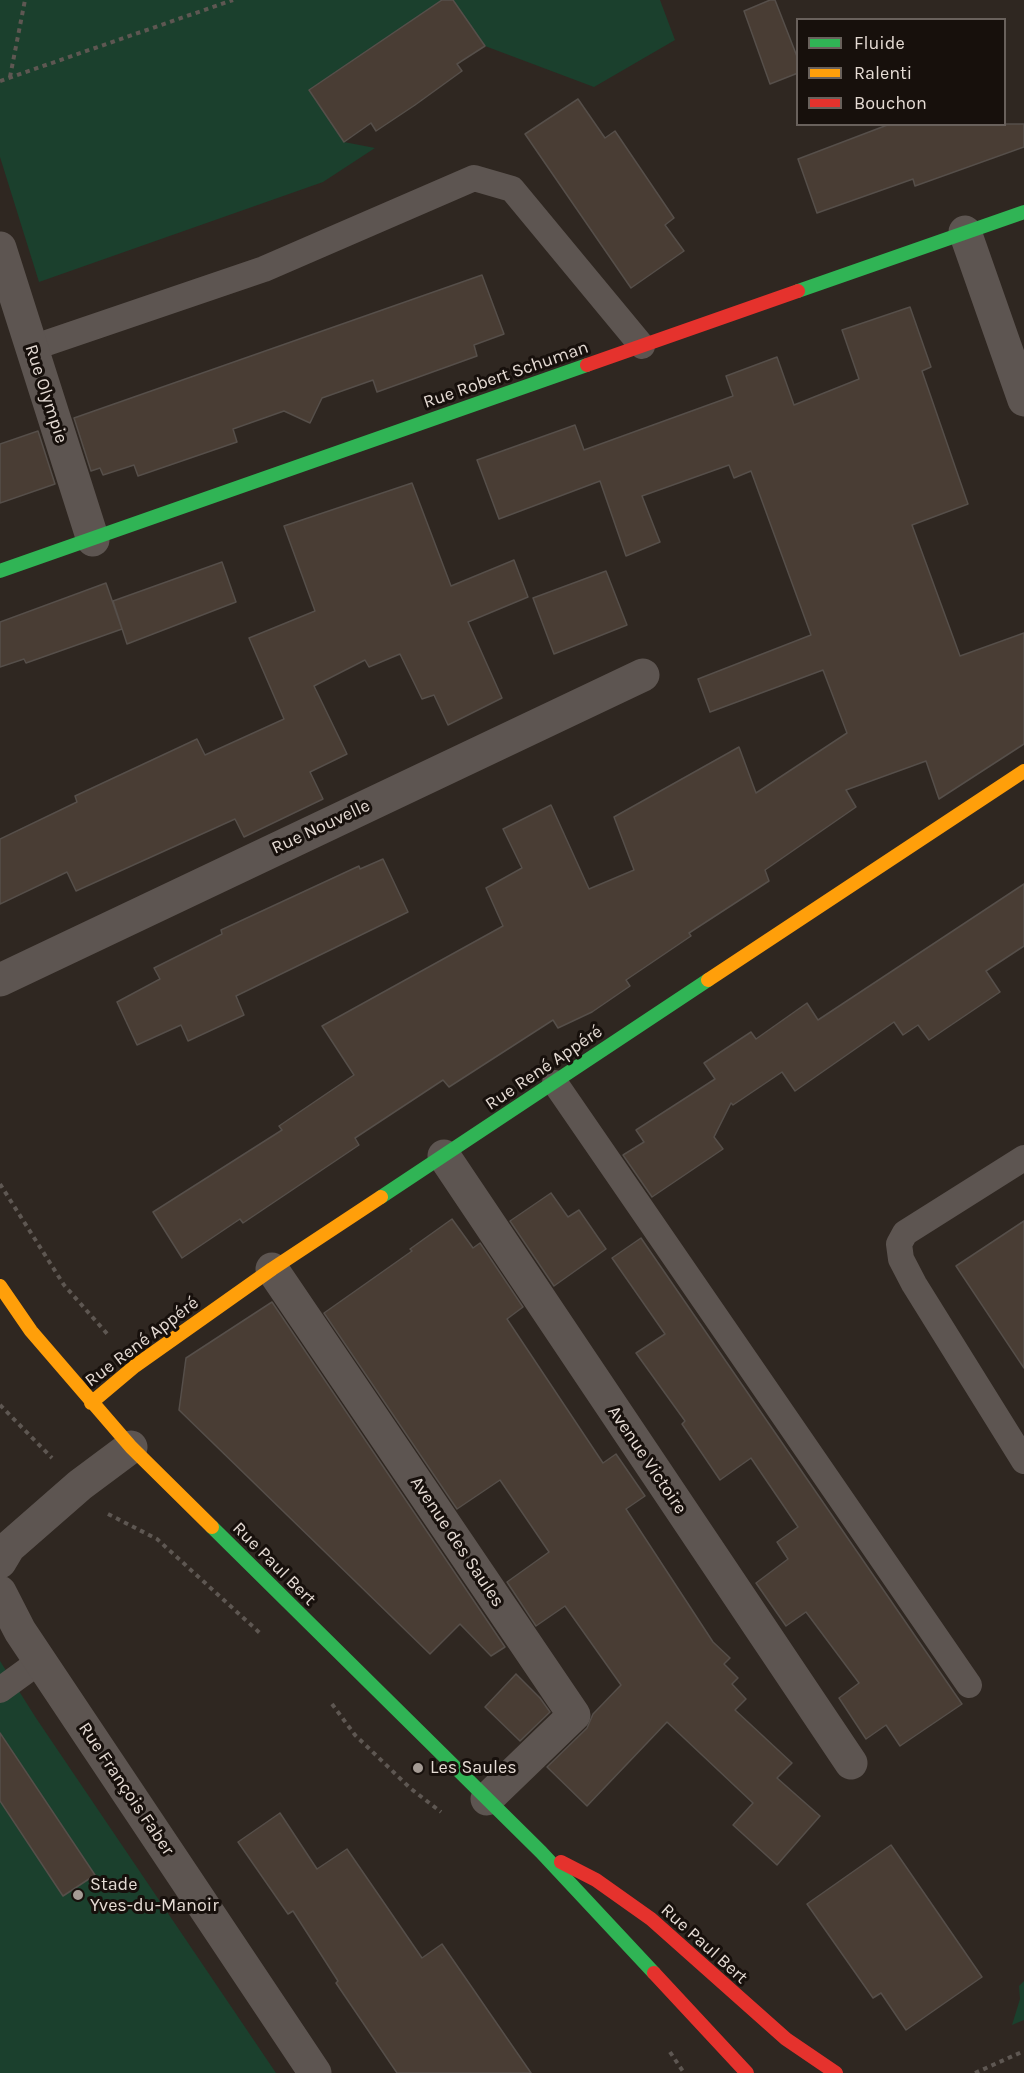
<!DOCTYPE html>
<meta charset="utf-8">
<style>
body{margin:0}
#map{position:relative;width:1024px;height:2073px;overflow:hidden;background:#2f2721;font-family:Karla,sans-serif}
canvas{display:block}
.legend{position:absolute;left:796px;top:18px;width:210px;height:108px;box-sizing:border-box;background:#17100c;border:2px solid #69615c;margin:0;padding:8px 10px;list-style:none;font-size:18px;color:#e5dbd4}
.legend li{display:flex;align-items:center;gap:12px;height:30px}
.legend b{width:30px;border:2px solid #69615c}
</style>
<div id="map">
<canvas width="1024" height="2073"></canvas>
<ul class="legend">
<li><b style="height:8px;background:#30b455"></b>Fluide</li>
<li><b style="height:8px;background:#ff9f0a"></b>Ralenti</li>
<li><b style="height:8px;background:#e5322d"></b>Bouchon</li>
</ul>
</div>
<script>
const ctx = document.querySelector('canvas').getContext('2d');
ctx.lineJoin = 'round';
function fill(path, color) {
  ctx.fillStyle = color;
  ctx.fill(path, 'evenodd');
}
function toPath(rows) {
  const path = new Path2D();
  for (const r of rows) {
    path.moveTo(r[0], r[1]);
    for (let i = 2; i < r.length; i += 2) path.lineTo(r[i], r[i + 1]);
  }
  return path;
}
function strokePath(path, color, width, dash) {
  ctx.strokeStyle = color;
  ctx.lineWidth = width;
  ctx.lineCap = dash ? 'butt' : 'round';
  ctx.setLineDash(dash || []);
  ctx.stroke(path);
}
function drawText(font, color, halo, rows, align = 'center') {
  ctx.font = font + ' Karla,sans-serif';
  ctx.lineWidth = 6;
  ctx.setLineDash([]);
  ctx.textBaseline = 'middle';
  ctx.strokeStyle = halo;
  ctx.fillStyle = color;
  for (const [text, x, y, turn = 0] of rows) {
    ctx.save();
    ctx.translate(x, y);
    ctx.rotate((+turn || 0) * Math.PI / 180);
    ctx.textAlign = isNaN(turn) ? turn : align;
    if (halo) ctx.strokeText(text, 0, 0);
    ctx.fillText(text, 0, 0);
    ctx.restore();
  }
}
fill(toPath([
 [0,0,443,0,309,90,344,142,375,148,323,182,39,282,0,157],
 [453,0,660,0,675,40,594,87,485,46],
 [0,1661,36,1718,276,2073,0,2073],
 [1024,1981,1024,2020,1012,2025,1020,1999,1019,1986]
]), '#1b402d');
const building = toPath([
 [442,0,453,0,485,46,457,64,462,71,415,105,376,131,371,123,344,142,309,90,442,0],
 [770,0,775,0,798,59,798,73,770,84,744,11,770,0],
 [578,99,605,138,615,131,674,218,665,225,684,251,631,288,525,134,578,99],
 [890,124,1024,124,1024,147,915,186,913,179,817,213,798,159,890,124],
 [482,275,504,334,474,345,477,356,377,392,373,380,322,398,310,423,284,411,233,429,237,442,138,476,134,465,103,475,100,468,91,471,74,418,482,275],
 [910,307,931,367,922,371,968,504,912,525,960,656,1024,633,1024,744,939,799,926,761,846,790,856,807,765,870,769,881,689,933,691,936,626,980,630,986,592,1012,558,1028,553,1020,449,1087,443,1080,355,1138,359,1145,243,1223,240,1219,182,1258,153,1212,282,1130,279,1126,354,1075,322,1026,503,926,486,888,522,868,503,829,551,805,589,889,634,870,614,817,739,747,756,793,847,733,823,670,710,712,698,679,811,635,751,471,734,478,729,465,642,496,660,542,626,556,600,481,499,519,477,460,575,425,584,450,733,396,726,376,777,357,794,405,859,379,842,330,910,307],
 [38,431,55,484,0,503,0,444,38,431],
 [412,483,451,586,514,560,528,597,468,622,502,698,448,725,434,695,422,699,400,654,369,667,365,660,314,686,347,754,310,772,323,799,244,837,235,819,76,891,67,872,0,904,0,839,77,802,75,796,197,739,205,755,284,719,249,638,315,611,284,526,412,483],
 [222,562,236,602,127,644,113,601,222,562],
 [606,571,627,625,554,654,533,598,606,571],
 [106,583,122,629,26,663,24,659,0,667,0,622,106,583],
 [383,859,408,912,236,996,244,1015,188,1041,181,1025,137,1045,117,1002,160,979,154,968,222,934,221,930,359,866,360,869,383,859],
 [1024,884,1024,946,986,971,1000,992,929,1040,918,1025,903,1035,894,1022,795,1091,782,1072,733,1105,731,1103,714,1137,723,1149,652,1197,623,1155,644,1142,636,1130,715,1079,704,1063,751,1032,756,1039,807,1003,818,1020,1024,884],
 [551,1193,568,1217,579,1210,606,1249,554,1286,510,1221,551,1193],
 [452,1219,473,1248,480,1243,523,1307,507,1319,603,1463,616,1454,645,1496,626,1509,713,1642,730,1658,724,1664,738,1678,732,1684,746,1699,735,1710,792,1763,777,1778,820,1816,777,1865,733,1825,753,1803,667,1722,587,1806,547,1767,587,1728,593,1714,621,1685,565,1606,536,1626,507,1582,549,1552,500,1480,457,1509,324,1313,412,1251,410,1249,452,1219],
 [1024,1221,1024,1368,956,1266,1024,1221],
 [641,1238,962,1704,900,1746,886,1725,866,1739,839,1698,859,1683,806,1612,786,1626,756,1583,788,1559,777,1542,798,1527,751,1458,720,1480,682,1424,685,1421,636,1353,665,1334,612,1258,641,1238],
 [272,1302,505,1647,491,1656,460,1624,430,1654,179,1410,186,1358,272,1302],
 [516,1674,540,1698,550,1712,520,1741,485,1707,516,1674],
 [0,1733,95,1875,63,1896,0,1801,0,1733],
 [280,1813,317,1869,347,1849,422,1958,442,1944,531,2073,397,2073,336,1983,338,1981,293,1911,288,1914,238,1842,280,1813],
 [891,1845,982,1977,906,2030,881,1993,873,1998,807,1904,891,1845]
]);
fill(building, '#493d34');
strokePath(building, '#564f4a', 1.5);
strokePath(toPath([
 [10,77,25,0],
 [0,81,233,0],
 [0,1184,64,1285,110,1337],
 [0,1405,52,1458],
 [108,1514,157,1539,261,1634],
 [332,1704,355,1735,410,1788,441,1812],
 [670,2052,684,2073],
 [975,2073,1024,2051]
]), '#5e5752', 4, [4.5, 4.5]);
strokePath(toPath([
 [32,348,264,269,474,178,512,189,642,346],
 [555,1083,969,1685],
 [1024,1158,905,1233,899,1244,901,1259,914,1284,1024,1461],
 [0,1690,40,1661]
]), '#5d5551', 26);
strokePath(toPath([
 [965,232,1024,400],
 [0,248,93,540],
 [0,980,643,675],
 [444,1156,851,1763],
 [272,1269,574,1715,487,1799],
 [0,1562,9,1547,80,1485,131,1447],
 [0,1592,20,1631,315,2073]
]), '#5d5551', 33);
strokePath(toPath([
 [798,291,1024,212],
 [0,571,587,365],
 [381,1197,708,980],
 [212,1527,541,1852,654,1973]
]), '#30b455', 14);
strokePath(toPath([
 [708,980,1024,771],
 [0,1286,31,1331,131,1447,212,1527],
 [91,1403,135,1366,272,1269,381,1197]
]), '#ff9f0a', 14);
strokePath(toPath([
 [587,365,798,291],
 [561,1862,596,1880,651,1919,786,2039,836,2073],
 [654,1973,747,2073]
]), '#e5322d', 14);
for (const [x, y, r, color] of [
 [418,1768,6,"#a59c95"],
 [78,1895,6,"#a59c95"]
]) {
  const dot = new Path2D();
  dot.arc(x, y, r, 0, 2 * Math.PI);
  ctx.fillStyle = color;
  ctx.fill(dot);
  strokePath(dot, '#17100c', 2);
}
drawText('18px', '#e5dbd4', '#17100c', [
 ["Rue Robert Schuman",506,375,-19],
 ["Rue Olympie",46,394,72],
 ["Rue Nouvelle",321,827,-25],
 ["Rue René Appéré",544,1068,-34],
 ["Rue René Appéré",142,1342,-37],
 ["Avenue Victoire",647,1460,56],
 ["Avenue des Saules",457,1542,56],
 ["Rue Paul Bert",274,1564,45],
 ["Rue François Faber",126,1789,56],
 ["Rue Paul Bert",704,1944,42]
]);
drawText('18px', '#e5dbd4', '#17100c', [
 ["Les Saules",430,1768],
 ["Stade",90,1885],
 ["Yves-du-Manoir",90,1906]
], 'left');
</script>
